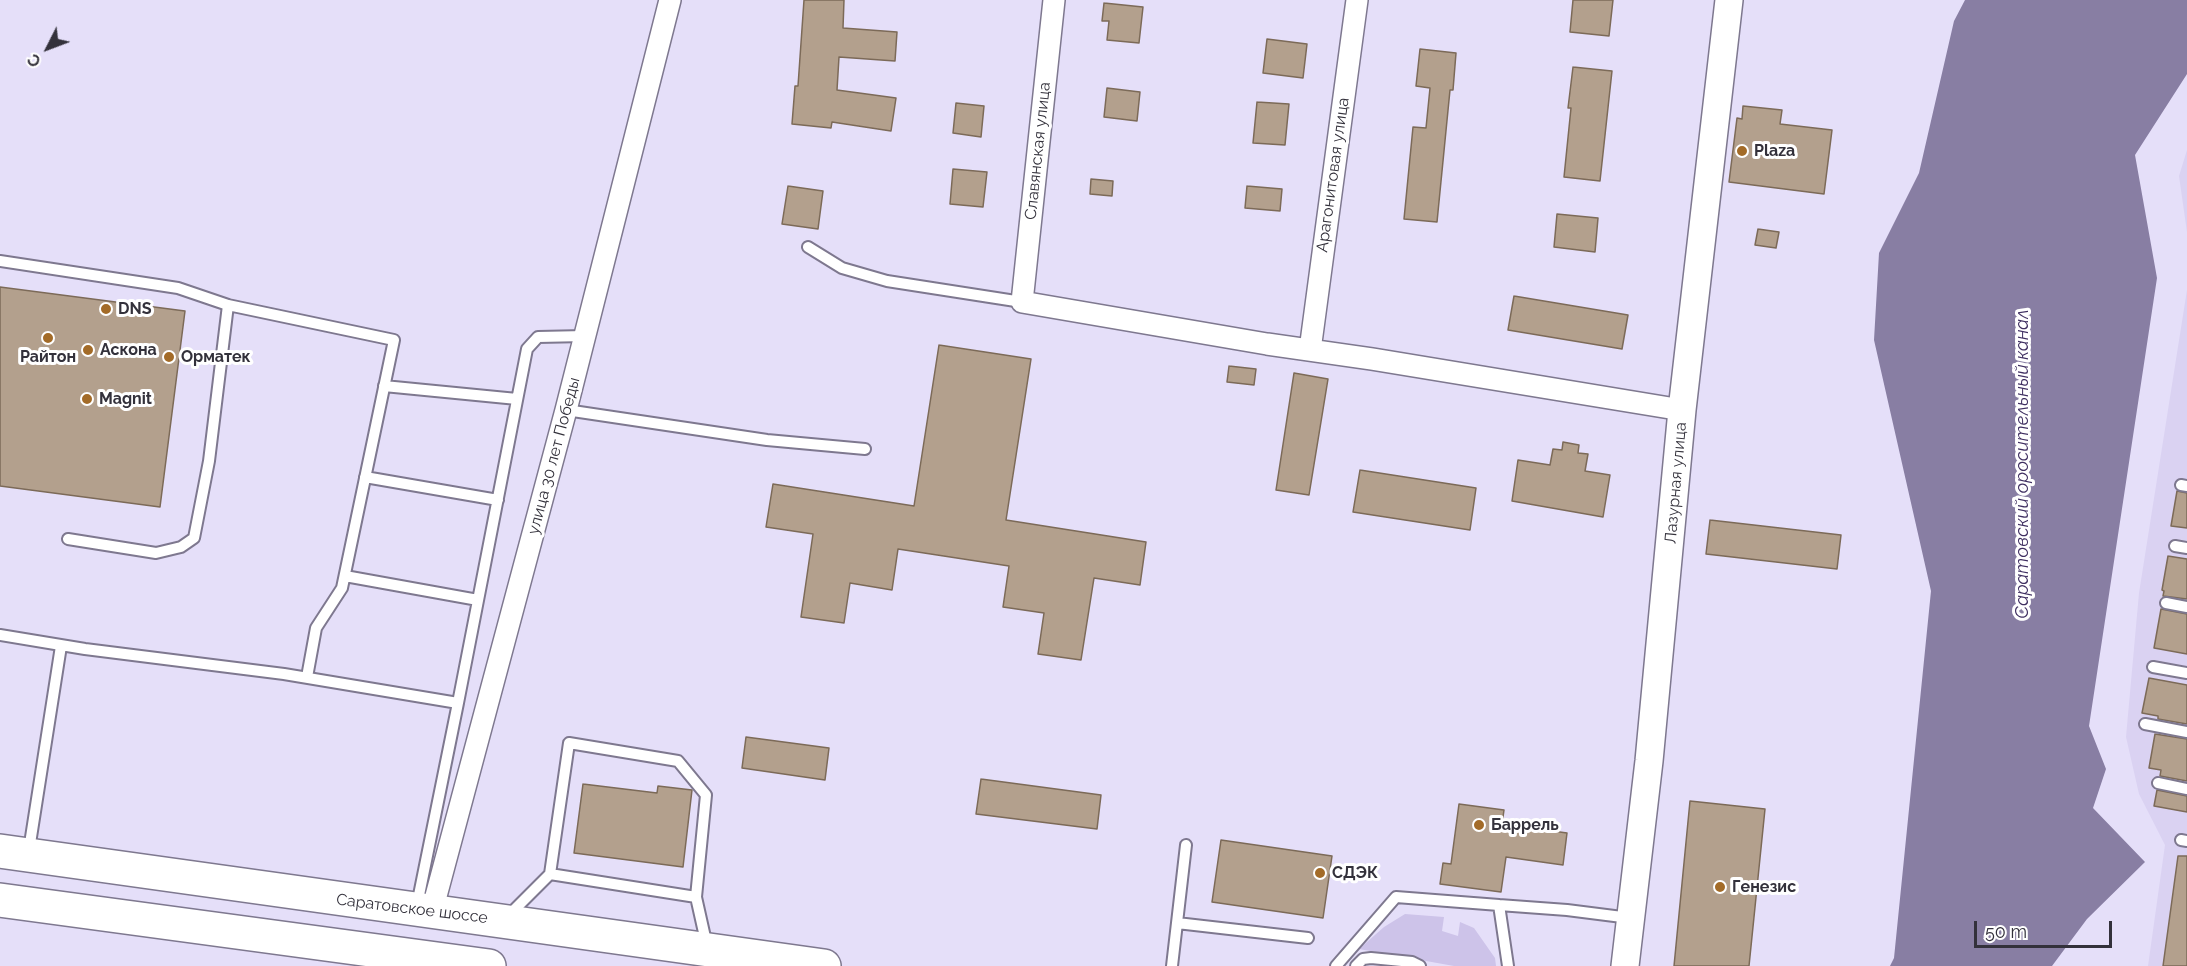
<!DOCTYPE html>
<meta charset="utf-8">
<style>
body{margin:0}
#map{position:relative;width:2187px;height:966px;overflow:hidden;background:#e5dff9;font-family:Raleway,sans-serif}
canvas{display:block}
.north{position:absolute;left:18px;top:18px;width:60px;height:60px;-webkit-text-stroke:4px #fff;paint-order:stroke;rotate:228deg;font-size:16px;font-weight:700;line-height:24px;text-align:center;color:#33313b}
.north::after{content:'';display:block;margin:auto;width:21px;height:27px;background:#33313b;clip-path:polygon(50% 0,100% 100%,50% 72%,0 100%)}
.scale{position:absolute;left:1974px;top:921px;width:138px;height:27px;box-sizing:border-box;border:3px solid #33313b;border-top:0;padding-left:8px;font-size:18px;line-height:21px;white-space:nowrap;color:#33313b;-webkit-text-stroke:4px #fff;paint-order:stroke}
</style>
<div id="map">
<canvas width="2187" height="966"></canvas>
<div class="north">С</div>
<div class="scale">50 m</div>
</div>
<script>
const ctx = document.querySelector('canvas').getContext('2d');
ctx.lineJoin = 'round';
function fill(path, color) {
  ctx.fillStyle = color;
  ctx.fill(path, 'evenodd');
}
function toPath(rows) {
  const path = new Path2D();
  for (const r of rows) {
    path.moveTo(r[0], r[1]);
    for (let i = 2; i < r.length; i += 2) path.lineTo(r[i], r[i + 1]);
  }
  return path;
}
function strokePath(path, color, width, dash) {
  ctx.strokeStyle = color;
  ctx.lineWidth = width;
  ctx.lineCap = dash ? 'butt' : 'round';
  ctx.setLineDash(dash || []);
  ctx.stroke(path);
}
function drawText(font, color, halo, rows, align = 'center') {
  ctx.font = font + ' Raleway,sans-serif';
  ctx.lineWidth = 6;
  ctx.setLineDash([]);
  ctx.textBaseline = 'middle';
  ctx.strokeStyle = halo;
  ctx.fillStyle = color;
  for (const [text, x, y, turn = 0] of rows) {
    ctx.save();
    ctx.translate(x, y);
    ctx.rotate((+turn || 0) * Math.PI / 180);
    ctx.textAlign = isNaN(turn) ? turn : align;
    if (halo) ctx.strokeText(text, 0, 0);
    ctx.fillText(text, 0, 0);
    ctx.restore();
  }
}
fill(toPath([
 [2187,150,2187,232,2179,176],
 [2187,290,2187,966,2148,966,2165,845,2139,794,2126,737,2139,593]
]), '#dad2f2');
fill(toPath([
 [1405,914,1444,917,1442,931,1458,936,1460,922,1474,928,1495,958,1496,966,1454,966,1359,949,1384,927]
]), '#cdc3e9');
fill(toPath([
 [1965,0,2187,0,2187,74,2135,155,2157,278,2089,726,2106,769,2093,808,2145,862,2087,919,2052,966,1890,966,1894,958,1931,591,1874,340,1879,253,1919,173,1954,21]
]), '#887ea3');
const building = toPath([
 [804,0,844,0,843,28,897,32,895,61,839,57,837,90,896,98,891,131,832,122,831,128,792,124,795,86,798,86,804,0],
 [1573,0,1613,0,1609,36,1570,32,1573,0],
 [1104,3,1143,7,1139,43,1107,40,1109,21,1102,21,1104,3],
 [1267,39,1307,44,1303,78,1263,73,1267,39],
 [1420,49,1456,53,1453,90,1450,90,1437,222,1404,219,1413,127,1426,128,1430,88,1416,86,1420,49],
 [1573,67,1612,71,1600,181,1564,177,1571,108,1568,108,1573,67],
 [1107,88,1140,92,1137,121,1104,117,1107,88],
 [1257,102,1289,104,1285,145,1253,143,1257,102],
 [956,103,984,106,981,137,953,133,956,103],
 [1743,106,1782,110,1780,124,1832,130,1824,194,1729,182,1737,118,1742,119,1743,106],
 [953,169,987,172,983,207,950,204,953,169],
 [1091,179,1113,181,1112,196,1090,194,1091,179],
 [788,186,823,191,818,229,782,224,788,186],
 [1247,186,1282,189,1280,211,1245,208,1247,186],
 [1557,214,1598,218,1595,252,1554,247,1557,214],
 [1758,229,1779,232,1776,248,1755,245,1758,229],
 [0,287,185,311,160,507,0,486,0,287],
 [1514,296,1628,315,1622,349,1508,330,1514,296],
 [939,345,1031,359,1006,520,1146,542,1140,585,1094,578,1081,660,1038,654,1044,613,1003,607,1009,566,898,549,892,590,850,583,844,623,801,617,813,534,766,527,773,484,914,506,939,345],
 [1229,366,1256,369,1254,385,1227,382,1229,366],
 [1294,373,1328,379,1309,495,1276,490,1294,373],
 [1563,442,1579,445,1578,453,1588,454,1585,471,1610,475,1603,517,1512,501,1518,460,1550,465,1553,449,1562,450,1563,442],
 [1360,470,1476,488,1470,530,1353,512,1360,470],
 [2177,491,2187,493,2187,528,2171,526,2177,491],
 [1710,520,1841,535,1837,569,1706,554,1710,520],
 [2168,556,2187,559,2187,599,2163,596,2164,591,2162,590,2168,556],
 [2161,609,2187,614,2187,654,2154,648,2161,609],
 [2149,678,2187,685,2187,724,2158,719,2158,716,2142,713,2149,678],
 [2155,734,2187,739,2187,781,2160,776,2161,770,2149,768,2155,734],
 [746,737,829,748,825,780,742,768,746,737],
 [981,779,1101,795,1097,829,976,814,981,779],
 [583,784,657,793,658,786,692,790,683,867,574,853,583,784],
 [2157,790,2187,796,2187,812,2154,806,2157,790],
 [1690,801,1765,809,1749,966,1674,966,1690,801],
 [1459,804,1504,810,1502,824,1567,833,1563,865,1506,857,1501,892,1440,884,1443,863,1451,864,1459,804],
 [1221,840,1332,856,1323,918,1212,902,1221,840],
 [2178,856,2187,856,2187,966,2163,966,2178,856]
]);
fill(building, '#b3a08d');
strokePath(building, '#7c6a58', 1.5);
const service = toPath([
 [808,247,842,268,887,281,1022,302],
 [0,261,178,288,228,305],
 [384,386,517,399],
 [566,410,767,440,865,449],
 [365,477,498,500],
 [2181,485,2187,486],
 [68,539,156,553,181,547,194,538,209,461,228,305,394,340,342,588,316,628,307,677],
 [2175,546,2187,548],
 [345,576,478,600],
 [2166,603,2187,607],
 [0,635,85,649,284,674,458,703,417,905],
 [2153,667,2187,673],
 [458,703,527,349,538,337,585,336],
 [2145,724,2187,732],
 [2158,783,2187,789],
 [2181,840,2187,841],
 [29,850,61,646],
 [550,874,569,743,678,761,706,795,696,897],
 [1499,905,1567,910,1630,918],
 [508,916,550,874,696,897,707,946],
 [1177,923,1308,938],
 [1172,966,1186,845],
 [1336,966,1396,897,1499,905,1508,966],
 [1356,966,1363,959,1371,958,1412,962,1420,966]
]);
const minor = toPath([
 [1054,0,1022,302,1267,344,1372,359,1682,410],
 [1310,350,1357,0],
 [432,911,566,410,670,0]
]);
const tertiary = toPath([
 [1625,966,1649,761,1682,410,1729,0]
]);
const primary = toPath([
 [0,851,824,966],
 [0,900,489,966]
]);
strokePath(service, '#7e788f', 14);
strokePath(minor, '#7e788f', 24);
strokePath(tertiary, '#7e788f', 30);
strokePath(primary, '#7e788f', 36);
strokePath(service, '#fff', 10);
strokePath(minor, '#fff', 21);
strokePath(tertiary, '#fff', 27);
strokePath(primary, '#fff', 33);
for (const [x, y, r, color] of [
 [1742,151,6,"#a36b28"],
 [106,309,6,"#a36b28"],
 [48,338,6,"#a36b28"],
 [88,350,6,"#a36b28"],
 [169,357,6,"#a36b28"],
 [87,399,6,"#a36b28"],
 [1479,825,6,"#a36b28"],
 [1320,873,6,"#a36b28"],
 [1720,887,6,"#a36b28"]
]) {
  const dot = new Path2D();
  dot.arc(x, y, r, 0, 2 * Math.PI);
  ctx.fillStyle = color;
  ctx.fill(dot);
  strokePath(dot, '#fff', 2);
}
drawText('16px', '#33313b', '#fff', [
 ["Славянская улица",1038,151,-84],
 ["Арагонитовая улица",1333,175,-82],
 ["улица 30 лет Победы",554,456,-75],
 ["Лазурная улица",1676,483,-85],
 ["Саратовское шоссе",412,909,7]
]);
drawText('bold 16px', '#33313b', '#fff', [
 ["Plaza",1754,151],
 ["DNS",118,309],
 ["Аскона",100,350],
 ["Райтон",48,357,"center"],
 ["Орматек",181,357],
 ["Magnit",99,399],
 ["Баррель",1491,825],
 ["СДЭК",1332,873],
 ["Генезис",1732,887]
], 'left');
drawText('italic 18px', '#3f2f61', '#fff', [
 ["Саратовский оросительный канал",2023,464,-90]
]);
</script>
